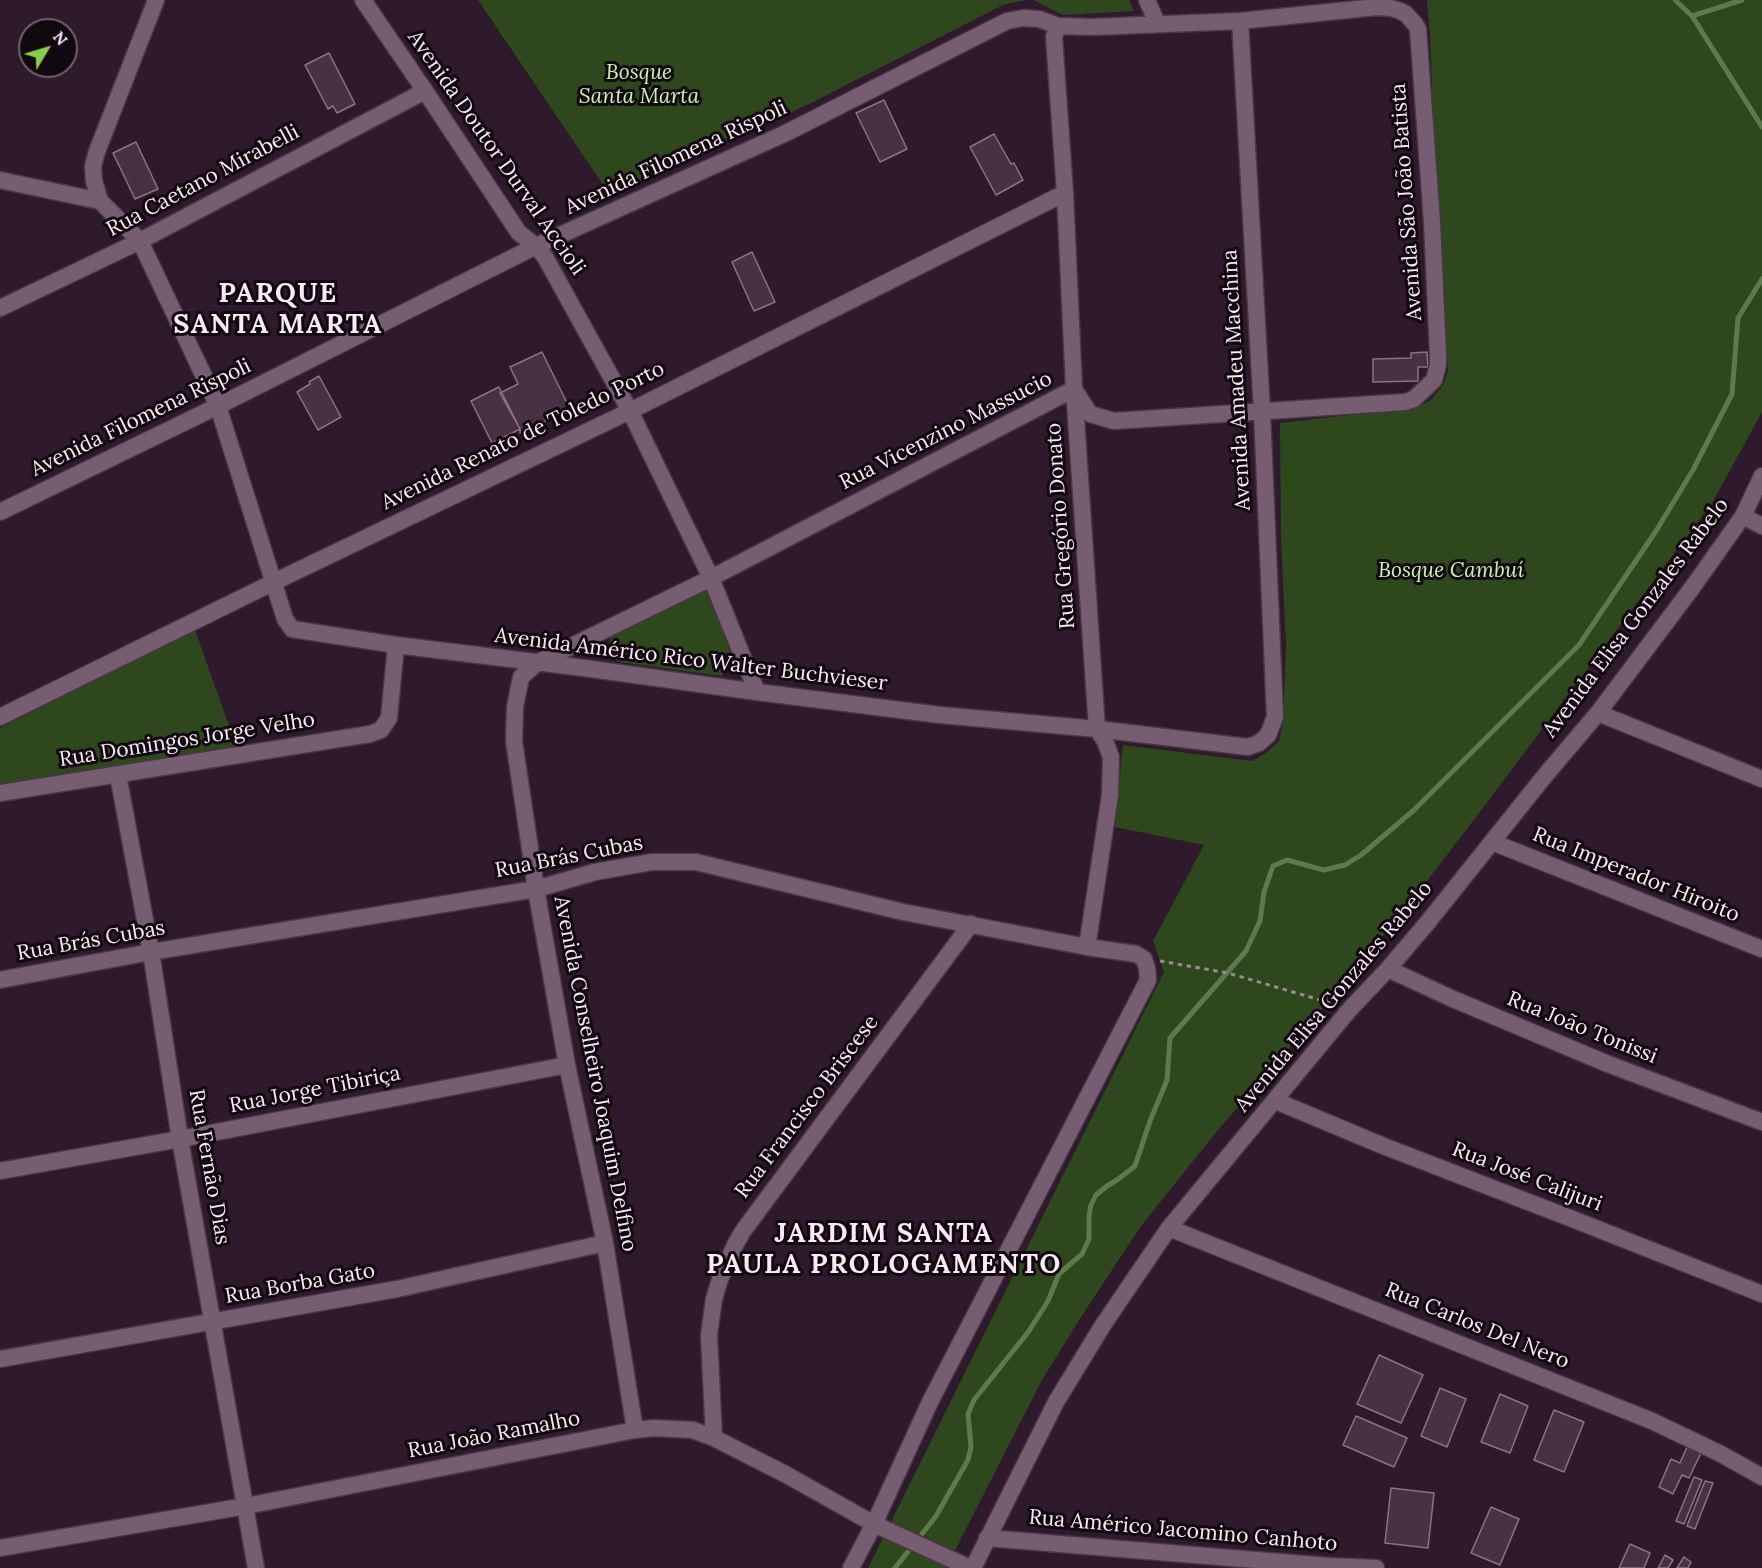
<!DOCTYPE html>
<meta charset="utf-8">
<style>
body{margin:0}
#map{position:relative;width:1762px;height:1568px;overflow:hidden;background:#2f192c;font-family:Lora,serif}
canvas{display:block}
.north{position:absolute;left:18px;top:18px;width:60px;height:60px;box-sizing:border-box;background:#110810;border:2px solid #6e626c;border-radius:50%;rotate:52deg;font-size:16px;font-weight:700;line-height:24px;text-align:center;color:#f9eaf6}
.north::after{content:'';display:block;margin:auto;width:21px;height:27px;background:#88cf49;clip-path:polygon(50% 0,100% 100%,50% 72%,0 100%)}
</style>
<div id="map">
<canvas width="1762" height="1568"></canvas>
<div class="north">N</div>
</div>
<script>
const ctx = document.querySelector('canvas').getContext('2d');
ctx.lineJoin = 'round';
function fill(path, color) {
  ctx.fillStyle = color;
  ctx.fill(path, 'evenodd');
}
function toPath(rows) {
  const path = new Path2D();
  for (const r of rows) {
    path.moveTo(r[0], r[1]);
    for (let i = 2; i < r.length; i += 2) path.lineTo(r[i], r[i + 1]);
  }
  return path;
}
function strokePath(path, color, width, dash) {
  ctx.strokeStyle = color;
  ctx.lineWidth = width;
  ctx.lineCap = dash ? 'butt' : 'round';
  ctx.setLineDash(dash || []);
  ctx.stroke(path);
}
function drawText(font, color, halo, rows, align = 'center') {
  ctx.font = font + ' Lora,serif';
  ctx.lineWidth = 6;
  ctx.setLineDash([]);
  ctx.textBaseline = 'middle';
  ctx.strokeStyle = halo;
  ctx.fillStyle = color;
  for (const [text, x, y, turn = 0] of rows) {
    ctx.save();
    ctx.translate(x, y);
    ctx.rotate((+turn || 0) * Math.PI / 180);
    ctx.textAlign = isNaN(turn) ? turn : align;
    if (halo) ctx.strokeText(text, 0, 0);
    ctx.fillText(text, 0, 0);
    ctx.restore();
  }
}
fill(toPath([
 [478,0,1025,0,1003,5,811,103,610,195],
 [1033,0,1129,0,1134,11,1063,15],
 [1427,0,1762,0,1762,412,1712,503,1482,809,1405,910,1334,993,1311,1023,1218,1130,1141,1226,1081,1317,1042,1380,946,1568,868,1568,1164,972,1153,941,1204,845,1115,827,1123,745,1252,761,1266,753,1279,741,1283,723,1286,644,1281,540,1280,423,1418,407,1431,400,1443,385,1448,371,1437,221,1430,34],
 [703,589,710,592,732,654,731,666,727,671,721,676,619,662,610,656,608,646,611,636],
 [195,630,238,751,0,785,0,728]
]), '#2f471c');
strokePath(toPath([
 [1675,0,1692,16],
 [1742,0,1692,16,1762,127],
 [895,1568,936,1516,968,1460,971,1447,968,1414,974,1400,1029,1331,1048,1301,1059,1274,1082,1254,1089,1239,1089,1216,1091,1205,1096,1195,1107,1186,1117,1180,1135,1166,1150,1121,1167,1080,1170,1038,1246,951,1260,921,1264,892,1273,866,1287,860,1324,870,1345,865,1361,855,1414,810,1579,645,1656,531,1693,470,1732,394,1738,318,1762,279]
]), '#5e794b', 5);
const building = toPath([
 [329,53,355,104,337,113,333,106,328,109,305,65,329,53],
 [884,100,907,149,880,162,856,113,884,100],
 [994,134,1011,164,1014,163,1023,180,996,195,970,147,994,134],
 [136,142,158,189,135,199,113,153,136,142],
 [752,252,775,302,754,311,732,262,752,252],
 [542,352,570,409,520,433,520,429,500,393,518,384,510,367,542,352],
 [1427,352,1428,367,1418,367,1418,381,1373,382,1373,359,1411,358,1411,353,1427,352],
 [319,376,341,417,318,430,297,392,310,384,309,382,319,376],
 [499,387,520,429,492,443,471,401,499,387],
 [1379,1355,1423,1375,1401,1423,1357,1404,1379,1355],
 [1440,1388,1466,1399,1447,1447,1421,1436,1440,1388],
 [1500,1394,1528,1406,1510,1453,1481,1442,1500,1394],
 [1554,1410,1584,1422,1564,1472,1534,1460,1554,1410],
 [1356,1416,1407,1438,1394,1467,1343,1445,1356,1416],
 [1687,1447,1701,1453,1689,1478,1682,1475,1673,1494,1659,1487,1671,1459,1680,1463,1687,1447],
 [1694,1477,1702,1480,1684,1524,1676,1521,1694,1477],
 [1705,1481,1713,1483,1695,1529,1687,1526,1705,1481],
 [1391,1488,1434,1493,1428,1548,1385,1543,1391,1488],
 [1491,1507,1519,1519,1500,1565,1471,1553,1491,1507],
 [1630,1544,1650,1553,1644,1568,1619,1568,1630,1544],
 [1665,1555,1673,1560,1668,1568,1658,1568,1665,1555],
 [1684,1557,1691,1562,1688,1568,1677,1568,1684,1557]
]);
fill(building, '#493145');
strokePath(building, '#8c7187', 1.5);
const minor = toPath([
 [156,0,96,154,93,167,94,181,100,201,140,241,218,406,285,619,292,629,396,645,584,668,757,692,940,715,1097,729,1248,747,1259,743,1268,735,1275,717,1262,412,1240,21],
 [363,0,425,91,519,233,536,246,545,257,630,411,711,578,757,692],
 [1147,0,1157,23],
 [1058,26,1054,37,1065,193,1074,389,1097,729,1105,741,1111,757,1110,795,1087,947],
 [0,180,100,201],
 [0,308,140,241,425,91],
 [0,512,218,406,536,246,786,133,1007,21,1023,18,1039,19,1058,26,1093,27,1240,21,1377,7,1391,8,1400,11,1406,14,1415,24,1418,29,1432,222,1438,354,1438,365,1434,380,1414,399,1405,402,1114,421,1090,414,1074,389,711,578,537,663,521,677,515,707,514,741,536,889,567,1065,605,1243,635,1430],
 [1743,516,1762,526],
 [1598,713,1762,779],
 [0,717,274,582,630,411,1065,193],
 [118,775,151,952,180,1139,256,1568],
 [0,793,370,734,381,730,389,718,396,645],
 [1492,842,1762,949],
 [1388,969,1453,999,1608,1064,1762,1122],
 [0,980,151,952,536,889,595,872,652,862,696,862,903,912,1087,947,1136,954,1144,959,1147,968,1148,980,930,1402,874,1524,851,1568],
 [1276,1101,1381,1145,1575,1220,1762,1294],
 [0,1171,180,1139,567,1065],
 [1169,1228,1652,1421,1721,1454,1762,1477],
 [0,1359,397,1289,605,1243],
 [714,1438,709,1335,714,1299,720,1279,735,1245,743,1231,971,924],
 [987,1538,1329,1566,1376,1568],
 [0,1548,246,1506,635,1430,654,1428,693,1430,714,1438,785,1474,874,1524,970,1568],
 [973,1568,1056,1402,1103,1325,1169,1228,1350,1009,1388,969,1428,922,1543,778,1598,713,1692,588,1743,516,1762,476]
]);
strokePath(minor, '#483746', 19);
strokePath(toPath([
 [1160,961,1228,973,1334,1004]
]), '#9a8897', 3, [4.5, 4.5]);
strokePath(minor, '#775d72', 16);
drawText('italic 21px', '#c9f4ab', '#110810', [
 ["Bosque",639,73],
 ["Santa Marta",639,97],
 ["Bosque Cambuí",1451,571]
]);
drawText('21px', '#f9eaf6', '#110810', [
 ["Avenida Doutor Durval Accioli",496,153,55],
 ["Avenida Filomena Rispoli",676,158,-25],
 ["Rua Caetano Mirabelli",203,181,-28],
 ["Avenida São João Batista",1407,202,-94],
 ["Avenida Amadeu Macchina",1237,380,-93],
 ["Avenida Filomena Rispoli",141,418,-26],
 ["Rua Vicenzino Massucio",946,431,-27],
 ["Avenida Renato de Toledo Porto",523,436,-26],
 ["Rua Gregório Donato",1061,526,-94],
 ["Avenida Elisa Gonzales Rabelo",1636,618,-53],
 ["Avenida Américo Rico Walter Buchvieser",691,660,7],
 ["Rua Domingos Jorge Velho",187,740,-9],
 ["Rua Brás Cubas",569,857,-11],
 ["Rua Imperador Hiroito",1636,875,22],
 ["Rua Brás Cubas",91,941,-10],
 ["Avenida Elisa Gonzales Rabelo",1334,997,-50],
 ["Rua João Tonissi",1582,1028,22],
 ["Avenida Conselheiro Joaquim Delfino",595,1074,79],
 ["Rua Jorge Tibiriça",315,1090,-11],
 ["Rua Francisco Briscese",807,1107,-53],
 ["Rua Fernão Dias",209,1167,80],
 ["Rua José Calijuri",1527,1177,21],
 ["Rua Borba Gato",300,1284,-10],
 ["Rua Carlos Del Nero",1477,1326,22],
 ["Rua João Ramalho",494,1435,-11],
 ["Rua Américo Jacomino Canhoto",1183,1531,5]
]);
ctx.letterSpacing = '1.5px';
drawText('bold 27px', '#f9eaf6', '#110810', [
 ["PARQUE",278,294],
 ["SANTA MARTA",278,325],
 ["JARDIM SANTA",884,1234],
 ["PAULA PROLOGAMENTO",884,1265]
]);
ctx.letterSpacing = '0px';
</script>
